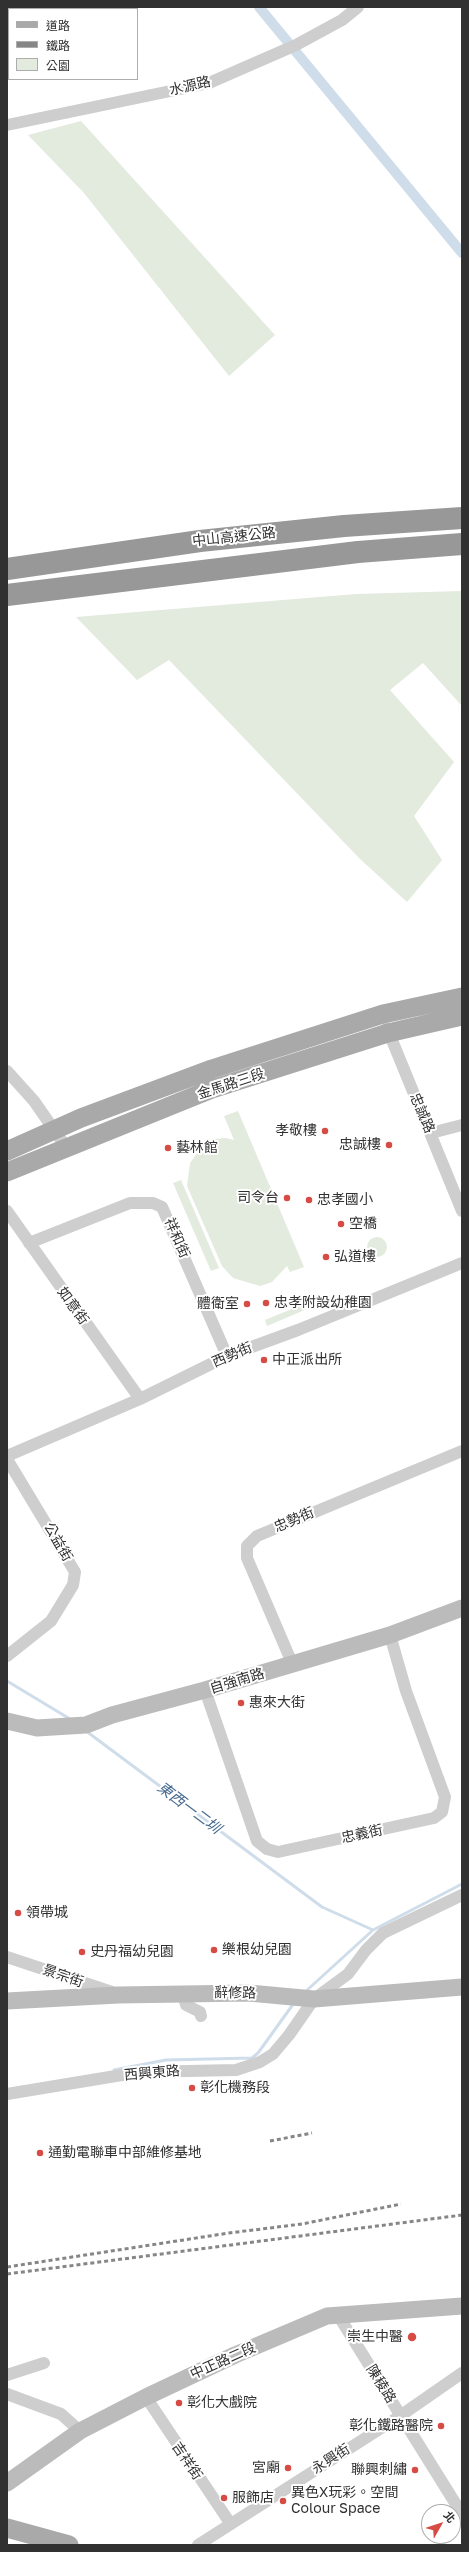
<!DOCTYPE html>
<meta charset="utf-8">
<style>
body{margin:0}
#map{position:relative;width:469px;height:2552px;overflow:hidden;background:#fff;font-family:"Golos Text","Noto Sans TC",sans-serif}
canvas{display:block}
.frame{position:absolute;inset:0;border:8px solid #313131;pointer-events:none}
.legend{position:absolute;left:8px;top:8px;width:130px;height:72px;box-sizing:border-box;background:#fff;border:1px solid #adadad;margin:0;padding:5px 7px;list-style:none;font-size:12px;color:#313131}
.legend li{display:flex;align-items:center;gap:8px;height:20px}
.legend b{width:20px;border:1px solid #adadad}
.north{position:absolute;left:421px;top:2504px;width:40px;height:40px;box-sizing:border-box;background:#fff;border:1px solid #adadad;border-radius:50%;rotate:51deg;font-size:11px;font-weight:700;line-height:16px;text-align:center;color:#313131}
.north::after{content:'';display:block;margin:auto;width:14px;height:18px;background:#d74b45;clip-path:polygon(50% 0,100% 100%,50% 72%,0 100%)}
</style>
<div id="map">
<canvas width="469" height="2552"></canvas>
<div class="frame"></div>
<ul class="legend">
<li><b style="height:5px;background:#a9a9a9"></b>道路</li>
<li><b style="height:5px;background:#868686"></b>鐵路</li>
<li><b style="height:11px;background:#e3eade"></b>公園</li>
</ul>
<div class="north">北</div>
</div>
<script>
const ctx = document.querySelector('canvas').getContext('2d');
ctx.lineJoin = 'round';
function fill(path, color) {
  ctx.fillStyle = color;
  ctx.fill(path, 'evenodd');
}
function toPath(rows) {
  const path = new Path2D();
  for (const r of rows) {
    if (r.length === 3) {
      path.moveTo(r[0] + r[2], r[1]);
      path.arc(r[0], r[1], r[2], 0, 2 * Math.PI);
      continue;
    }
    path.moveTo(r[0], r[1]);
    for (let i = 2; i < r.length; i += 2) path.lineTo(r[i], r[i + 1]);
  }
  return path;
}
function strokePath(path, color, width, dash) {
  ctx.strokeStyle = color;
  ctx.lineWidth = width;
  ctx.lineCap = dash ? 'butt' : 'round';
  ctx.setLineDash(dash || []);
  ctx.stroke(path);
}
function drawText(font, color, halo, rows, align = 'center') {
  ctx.font = font + ' "Golos Text","Noto Sans TC",sans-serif';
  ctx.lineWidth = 4;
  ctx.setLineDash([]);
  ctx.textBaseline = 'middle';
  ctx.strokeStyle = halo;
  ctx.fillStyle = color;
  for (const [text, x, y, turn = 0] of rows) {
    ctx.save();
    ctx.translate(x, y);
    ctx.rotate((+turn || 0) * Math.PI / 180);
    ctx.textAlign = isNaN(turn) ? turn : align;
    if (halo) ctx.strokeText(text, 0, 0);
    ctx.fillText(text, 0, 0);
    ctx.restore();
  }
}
fill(toPath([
 [7,7,88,7,85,9,9,9,9,15],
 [81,121,275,335,229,376,84,193,28,135],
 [462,591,462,706,423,663,390,690,454,762,414,816,442,860,407,902,359,858,169,660,137,680,76,617,356,594],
 [238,1111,304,1267,290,1272,287,1266,272,1282,260,1286,233,1278,222,1266,187,1186,190,1163,203,1145,214,1139,226,1138,234,1140,224,1116],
 [181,1180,219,1268,211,1271,173,1183],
 [377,1247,10],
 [304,1304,307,1309,267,1326,265,1320]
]), '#e3eade');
strokePath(toPath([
 [7,1681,70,1719],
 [86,1731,322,1907,373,1930],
 [305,1992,373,1930,462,1884],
 [114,2070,166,2060,252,2058,258,2053,294,2003]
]), '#cfddea', 3);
strokePath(toPath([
 [259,7,462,253],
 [117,9,120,7],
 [7,69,9,68]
]), '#cfddea', 10);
strokePath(toPath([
 [7,125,209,83,296,45,342,20,358,7],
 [387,1028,462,1211],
 [7,1071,34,1101,66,1147],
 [431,1133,462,1125],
 [7,1211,140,1399],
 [29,1243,130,1203,153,1203,162,1207,227,1356],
 [7,1456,140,1399,227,1356,298,1330,462,1263],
 [7,1459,75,1572,73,1585,51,1621,7,1656],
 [292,1663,247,1558,247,1546,257,1536,462,1451],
 [205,1690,257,1841,267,1849,278,1852,434,1818,442,1812,445,1797,406,1691,390,1635],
 [7,1957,112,1992],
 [183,1994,186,2005,200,2012,201,2016],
 [7,2094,140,2072,236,2070,260,2062,273,2054,289,2035,314,1999,348,1974,366,1950,383,1933,462,1895],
 [338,2315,462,2514],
 [7,2375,44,2363],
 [7,2394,61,2414,80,2431],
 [146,2397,230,2523],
 [198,2545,400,2416,462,2373]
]), '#cecece', 12);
strokePath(toPath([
 [7,1721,37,1728,86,1725,112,1715,205,1690,390,1635,462,1608],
 [7,2001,118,1995,249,1993,314,1999,462,1987],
 [7,2483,80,2431,146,2397,235,2355,327,2316,462,2306]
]), '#bbb', 17);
strokePath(toPath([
 [7,1151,81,1118,212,1069,383,1014,462,997],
 [7,1172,212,1089,388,1033,462,1016],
 [7,2528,69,2545]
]), '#a9a9a9', 19);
strokePath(toPath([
 [7,569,200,541,344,526,462,518],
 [7,595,358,552,462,544]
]), '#989898', 22);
strokePath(toPath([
 [270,2141,312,2133],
 [7,2267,229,2233,302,2224,401,2204],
 [7,2274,462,2215]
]), '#868686', 3, [4, 3]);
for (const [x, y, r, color] of [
 [325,1131,4,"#d74b45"],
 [389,1145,4,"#d74b45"],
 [168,1148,4,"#d74b45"],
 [287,1198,4,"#d74b45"],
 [309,1200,4,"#d74b45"],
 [341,1224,4,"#d74b45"],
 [326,1257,4,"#d74b45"],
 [266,1303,4,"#d74b45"],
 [247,1304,4,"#d74b45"],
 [264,1360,4,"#d74b45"],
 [241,1703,4,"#d74b45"],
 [18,1913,4,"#d74b45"],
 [214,1950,4,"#d74b45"],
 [82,1952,4,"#d74b45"],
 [192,2088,4,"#d74b45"],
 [40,2153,4,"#d74b45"],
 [412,2337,5,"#d74b45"],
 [179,2403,4,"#d74b45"],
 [441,2426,4,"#d74b45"],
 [288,2468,4,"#d74b45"],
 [415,2470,4,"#d74b45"],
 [224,2498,4,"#d74b45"],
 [283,2501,4,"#d74b45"]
]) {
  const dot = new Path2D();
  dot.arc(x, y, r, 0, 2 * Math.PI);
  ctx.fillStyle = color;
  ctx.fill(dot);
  strokePath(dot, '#fff', 1.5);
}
drawText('14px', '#313131', '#fff', [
 ["水源路",190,86,-13],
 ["中山高速公路",234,537,-6],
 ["金馬路三段",231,1084,-18],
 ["忠誠路",422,1113,67],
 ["祥和街",177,1238,66],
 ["如意街",73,1306,54],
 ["西勢街",232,1355,-23],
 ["忠勢街",294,1520,-23],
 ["公益街",58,1542,60],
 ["自強南路",237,1681,-17],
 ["忠義街",362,1834,-12],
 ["景宗街",63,1976,19],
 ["辭修路",235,1993,1],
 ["西興東路",152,2073,-5],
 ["中正路二段",223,2361,-24],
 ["陳稜路",381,2384,58],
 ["永興街",331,2459,-33],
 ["吉祥街",187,2461,56]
]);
drawText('14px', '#313131', '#fff', [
 ["孝敬樓",317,1131,"right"],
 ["忠誠樓",381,1145,"right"],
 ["藝林館",176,1148],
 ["司令台",279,1198,"right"],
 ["忠孝國小",317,1200],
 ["空橋",349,1224],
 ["弘道樓",334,1257],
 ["忠孝附設幼稚園",274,1303],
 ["體衛室",239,1304,"right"],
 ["中正派出所",272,1360],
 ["惠來大街",249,1703],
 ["領帶城",26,1913],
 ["樂根幼兒園",222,1950],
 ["史丹福幼兒園",90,1952],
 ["彰化機務段",200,2088],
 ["通勤電聯車中部維修基地",48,2153],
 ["崇生中醫",403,2337,"right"],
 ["彰化大戲院",187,2403],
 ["彰化鐵路醫院",433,2426,"right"],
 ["宮廟",280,2468,"right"],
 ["聯興刺繡",407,2470,"right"],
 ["異色X玩彩。空間",291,2493],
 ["Colour Space",291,2509],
 ["服飾店",232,2498]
], 'left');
drawText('italic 15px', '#45698e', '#fff', [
 ["東西一二圳",189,1808,37]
]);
</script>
